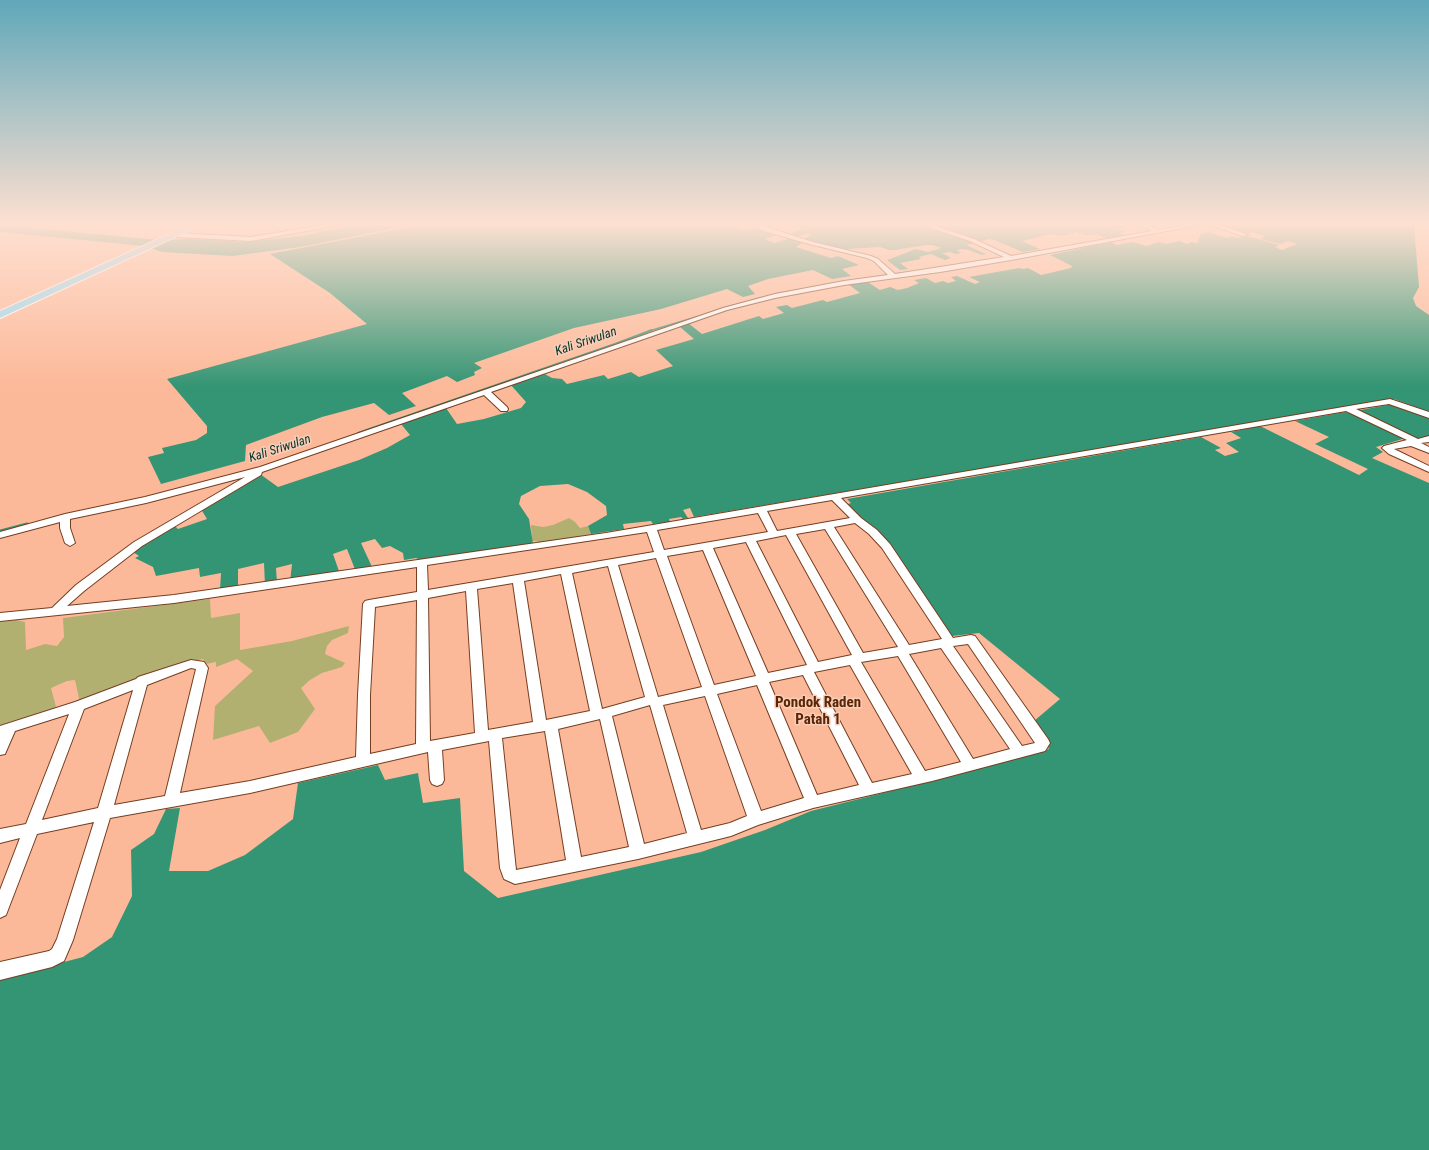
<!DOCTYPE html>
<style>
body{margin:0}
canvas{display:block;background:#fcb999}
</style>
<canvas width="1429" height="1150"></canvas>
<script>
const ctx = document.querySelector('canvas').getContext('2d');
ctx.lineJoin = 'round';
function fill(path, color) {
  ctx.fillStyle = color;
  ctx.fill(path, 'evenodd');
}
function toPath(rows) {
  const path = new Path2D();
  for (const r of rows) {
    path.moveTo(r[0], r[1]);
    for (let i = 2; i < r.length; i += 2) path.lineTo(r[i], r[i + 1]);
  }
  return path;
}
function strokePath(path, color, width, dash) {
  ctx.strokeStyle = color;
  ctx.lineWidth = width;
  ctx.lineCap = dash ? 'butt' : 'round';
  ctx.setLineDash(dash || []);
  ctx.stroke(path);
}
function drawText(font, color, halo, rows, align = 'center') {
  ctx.font = font + ' "Roboto Condensed",sans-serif';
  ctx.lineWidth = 3;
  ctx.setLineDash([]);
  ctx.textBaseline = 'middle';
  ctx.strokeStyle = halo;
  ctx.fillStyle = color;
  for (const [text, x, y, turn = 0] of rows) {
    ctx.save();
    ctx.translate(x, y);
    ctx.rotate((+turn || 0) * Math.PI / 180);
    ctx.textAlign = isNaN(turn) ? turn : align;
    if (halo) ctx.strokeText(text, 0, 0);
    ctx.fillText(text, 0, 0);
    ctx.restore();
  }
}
fill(toPath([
 [569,518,575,522,580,528,588,526,591,534,539,544,537,541,532,541,531,525,543,527,553,525],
 [210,599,211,618,240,613,240,650,292,641,349,626,348,633,332,640,327,646,325,654,345,663,342,667,322,673,310,680,301,688,315,709,298,732,270,743,259,726,213,740,215,706,253,671,237,659,216,667,216,662,206,664,203,659,189,662,80,703,75,680,67,681,51,688,56,707,52,716,0,729,0,622,16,620,25,622,26,650,45,644,57,646,64,637,63,618]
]), '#b1b071');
fill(toPath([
 [354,225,410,225,300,247,233,256,162,252,145,246,0,232,0,227,11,226,159,240,190,239,246,242,300,236],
 [420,225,729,225,742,230,755,228,779,234,765,239,774,243,791,238,803,242,796,247,831,258,838,256,859,265,842,269,851,276,832,279,813,270,768,279,748,286,755,294,743,297,727,289,661,309,574,328,474,363,482,368,474,372,475,375,457,382,447,376,402,393,416,406,389,415,374,403,322,417,246,445,245,461,161,484,148,457,164,453,162,448,196,440,207,433,207,426,167,379,367,324,330,293,270,254],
 [796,225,1119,225,1125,227,1118,229,1124,232,1119,233,1126,236,1109,239,1097,234,1086,235,1076,232,1063,236,1050,234,1022,241,1040,249,1023,252,994,240,989,239,966,245,986,254,982,255,969,250,961,249,957,250,961,253,956,254,950,252,942,253,951,258,945,260,931,254,919,257,921,259,900,263,908,269,900,270,887,260,916,249,928,252,941,248,933,245,926,245,895,250,889,250,880,247,846,249,813,243,803,239,812,235,808,233,797,237,791,234,803,228],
 [1216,225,1414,225,1419,287,1413,298,1416,306,1429,315,1429,412,1394,399,694,517,690,508,683,510,688,518,683,519,681,517,669,519,670,522,653,524,651,521,623,524,624,529,591,534,588,526,607,515,606,506,587,492,568,484,540,486,521,496,519,504,529,519,533,544,423,561,416,558,404,560,403,553,390,546,382,548,375,539,361,543,373,569,356,572,347,549,333,554,340,574,290,582,292,564,276,568,277,583,265,586,264,563,238,569,238,587,220,590,221,573,200,577,199,568,156,576,153,567,135,558,139,556,133,552,173,524,178,529,207,519,201,509,260,474,278,487,359,460,387,448,410,435,401,424,446,408,457,424,484,419,521,408,526,402,510,384,543,373,552,378,562,379,567,384,604,375,608,379,631,372,639,377,673,366,656,350,694,339,679,326,688,323,702,334,759,316,763,319,784,313,776,307,787,305,792,308,823,300,827,302,860,293,848,284,866,281,880,290,890,287,898,290,907,288,919,283,914,280,926,278,935,283,943,281,948,283,956,281,951,277,957,276,975,284,980,282,969,277,1019,268,1023,269,1028,268,1041,275,1071,268,1072,266,1050,255,1111,242,1117,245,1133,242,1147,246,1159,242,1166,244,1179,241,1187,244,1191,242,1196,243,1199,242,1198,241,1201,234,1208,232,1227,238,1231,236,1238,238,1247,236,1279,245,1275,247,1282,250,1297,244,1288,241,1280,244,1261,239,1265,236,1252,232,1246,235,1229,230,1234,228,1229,226,1223,228],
 [1393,404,1429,417,1429,436,1416,439,1355,411],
 [1345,412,1353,414,1406,438,1376,447,1383,452,1372,458,1429,483,1429,1150,0,1150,0,979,83,957,112,937,132,896,131,850,154,834,166,809,180,808,169,871,208,871,245,855,293,819,298,783,378,765,385,780,418,773,423,803,460,798,464,871,498,898,701,852,765,830,811,811,951,776,1049,749,1034,721,1060,699,979,633,952,636,878,530,859,517,845,505,851,503,847,499,1201,437,1221,448,1215,450,1225,456,1239,452,1226,443,1241,438,1231,432,1260,426,1359,475,1368,469,1315,444,1329,437,1295,421]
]), '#349574');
strokePath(toPath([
 [846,281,900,273],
 [649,331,760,298]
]), '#349574', 1.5);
strokePath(toPath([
 [358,433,615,344,652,330]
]), '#349574', 2);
strokePath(toPath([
 [0,531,27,524]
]), '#349574', 3);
const minor = toPath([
 [324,225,340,225,251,241,176,237,173,235,176,233,251,237,324,225],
 [752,225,760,225,813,242,871,256,878,259,895,274,1004,257,970,241,922,225,932,225,974,239,1011,256,1152,231,1138,225,1147,225,1159,230,1184,225,1199,225,1011,260,940,272,844,285,775,298,727,310,661,333,491,392,507,407,508,409,507,411,501,411,484,395,262,472,261,475,142,546,84,591,67,606,174,595,606,533,1390,399,1429,412,1429,418,1389,404,1356,409,1418,439,1429,436,1429,442,1421,443,1429,447,1429,453,1411,446,1394,449,1429,466,1429,472,1389,454,1382,448,1384,446,1407,440,1346,411,841,498,861,518,877,530,890,544,953,638,971,635,975,636,1048,739,1050,743,1045,751,932,781,813,808,758,825,731,836,638,859,515,884,504,879,500,868,489,741,442,750,444,780,442,784,437,786,432,784,430,780,428,752,250,793,110,818,73,940,64,961,52,967,0,980,0,962,49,951,52,949,57,939,94,822,37,834,6,915,0,918,0,890,20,838,0,843,0,829,26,824,69,714,15,731,5,754,0,755,0,726,75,702,136,679,138,677,191,660,204,662,208,668,180,793,250,781,356,757,358,695,363,604,365,601,369,600,417,592,417,567,174,603,0,621,0,613,52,608,76,585,134,542,245,477,146,503,70,519,70,528,75,543,70,546,65,543,60,528,60,522,0,538,0,532,65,514,145,497,260,467,723,308,775,294,844,281,888,275,874,261,867,258,809,244,764,231,752,225],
 [832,500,850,518,777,531,767,511,832,500],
 [758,513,768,532,664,550,657,530,758,513],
 [855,523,869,534,882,548,942,639,909,645,834,527,855,523],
 [825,529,898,647,863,653,796,534,825,529],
 [647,532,654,552,428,590,427,565,647,532],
 [786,535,852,655,818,662,756,541,786,535],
 [746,542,807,665,768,673,713,548,746,542],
 [703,550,756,676,714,685,667,556,703,550],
 [656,558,702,687,658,697,618,565,656,558],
 [608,566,645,697,602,709,572,573,608,566],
 [561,574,590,711,546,720,524,581,561,574],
 [513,583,533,722,488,730,477,589,513,583],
 [466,591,475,733,430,741,428,598,466,591],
 [417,600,416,744,370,754,370,695,375,607,417,600],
 [968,644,1035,743,1022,746,953,646,968,644],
 [941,648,1010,749,973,759,909,654,941,648],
 [898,656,961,762,925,771,861,662,898,656],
 [850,665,912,774,872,783,814,672,850,665],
 [191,668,196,669,165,796,114,805,147,685,191,668],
 [803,675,859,785,817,795,769,682,803,675],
 [757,685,804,798,761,811,717,694,757,685],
 [133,690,98,808,42,820,84,709,133,690],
 [705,696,747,816,730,823,701,830,663,705,705,696],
 [650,705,687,833,644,844,612,716,650,705],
 [600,719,629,847,581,857,558,729,600,719],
 [545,731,566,860,516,870,502,738,545,731],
 [1210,225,1220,225,1248,235,1243,236,1210,225]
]);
const trunk = toPath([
 [189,225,201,225,0,318,0,311,189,225]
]);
strokePath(minor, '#763e20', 2);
strokePath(trunk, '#fff', 2);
fill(minor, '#fff');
fill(trunk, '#94daf7');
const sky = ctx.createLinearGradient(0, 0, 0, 386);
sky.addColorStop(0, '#60a8ba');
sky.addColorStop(0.58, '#fee0d1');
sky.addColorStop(1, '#fee0d100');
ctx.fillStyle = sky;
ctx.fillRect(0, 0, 1429, 386);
drawText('italic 13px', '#0a3527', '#f7ceba', [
 ["Kali Sriwulan",586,342,-19],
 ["Kali Sriwulan",280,449,-18]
]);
drawText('bold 15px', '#5c2605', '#f7ceba', [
 ["Pondok Raden",818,703],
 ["Patah 1",818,720]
]);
</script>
